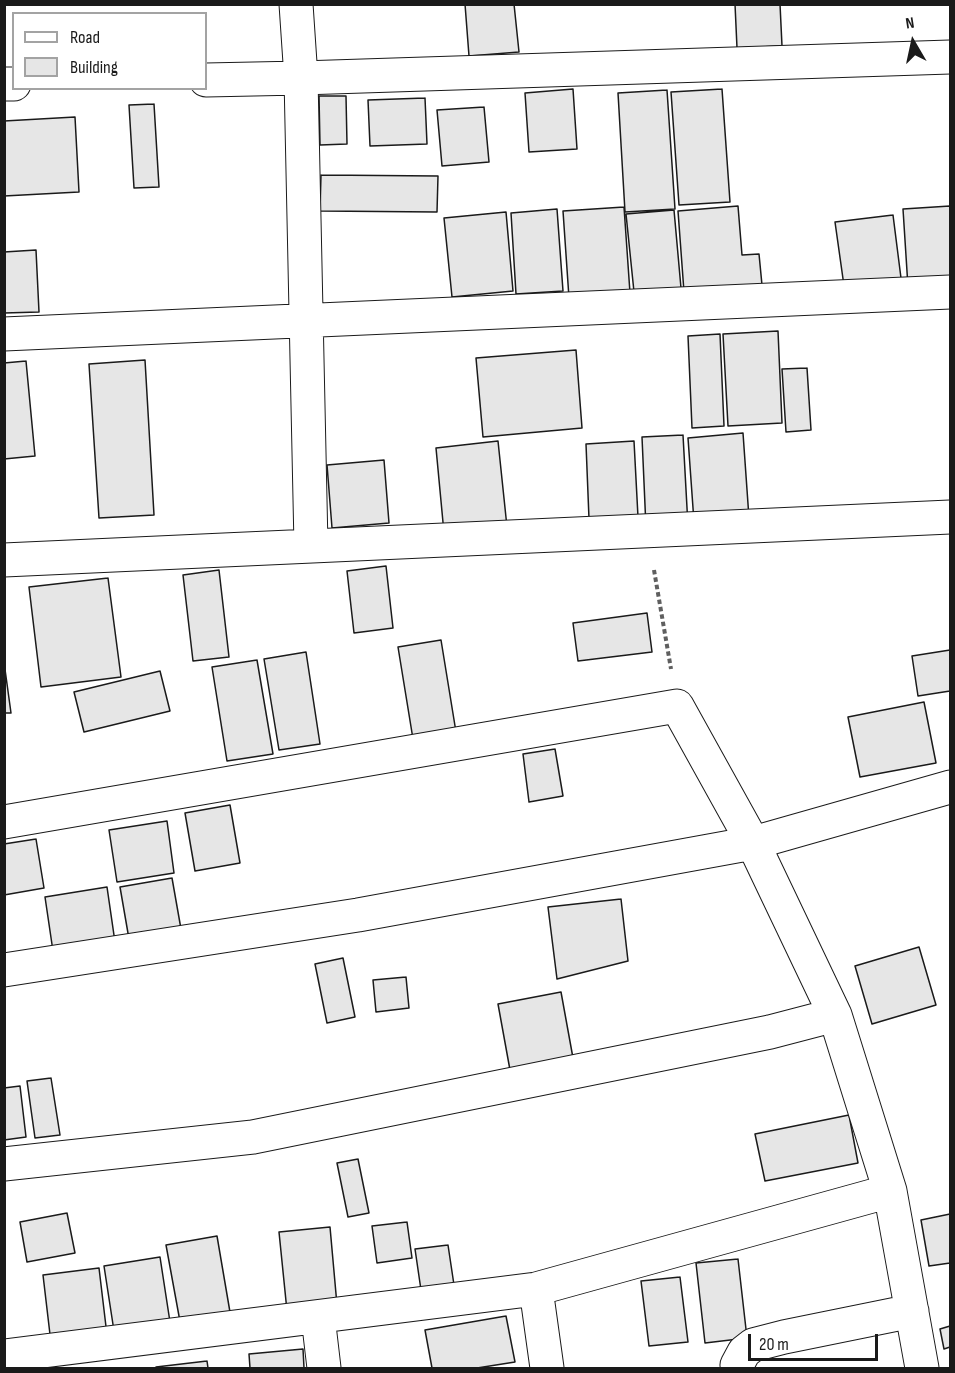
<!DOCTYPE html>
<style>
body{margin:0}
#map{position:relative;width:955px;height:1373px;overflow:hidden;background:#fff;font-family:"Sofia Sans Condensed",sans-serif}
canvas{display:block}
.frame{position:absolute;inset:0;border:6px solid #1a1a1a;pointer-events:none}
.legend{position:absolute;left:12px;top:12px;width:195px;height:78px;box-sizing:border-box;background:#fff;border:2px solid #a3a3a3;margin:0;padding:8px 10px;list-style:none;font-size:18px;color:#1a1a1a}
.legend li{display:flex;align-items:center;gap:12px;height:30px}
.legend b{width:30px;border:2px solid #a3a3a3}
.north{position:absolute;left:883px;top:12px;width:60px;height:60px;-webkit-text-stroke:4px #fff;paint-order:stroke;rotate:351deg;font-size:16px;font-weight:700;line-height:24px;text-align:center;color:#1a1a1a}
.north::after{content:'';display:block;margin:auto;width:21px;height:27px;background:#1a1a1a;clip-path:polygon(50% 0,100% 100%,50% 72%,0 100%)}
.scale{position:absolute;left:748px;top:1334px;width:130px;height:27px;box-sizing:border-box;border:3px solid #1a1a1a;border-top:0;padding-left:8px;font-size:18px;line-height:21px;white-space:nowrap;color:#1a1a1a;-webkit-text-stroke:4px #fff;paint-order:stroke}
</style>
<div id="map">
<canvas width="955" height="1373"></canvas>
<div class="frame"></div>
<ul class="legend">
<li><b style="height:8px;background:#fff"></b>Road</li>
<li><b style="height:16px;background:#e6e6e6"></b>Building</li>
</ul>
<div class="north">N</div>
<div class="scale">20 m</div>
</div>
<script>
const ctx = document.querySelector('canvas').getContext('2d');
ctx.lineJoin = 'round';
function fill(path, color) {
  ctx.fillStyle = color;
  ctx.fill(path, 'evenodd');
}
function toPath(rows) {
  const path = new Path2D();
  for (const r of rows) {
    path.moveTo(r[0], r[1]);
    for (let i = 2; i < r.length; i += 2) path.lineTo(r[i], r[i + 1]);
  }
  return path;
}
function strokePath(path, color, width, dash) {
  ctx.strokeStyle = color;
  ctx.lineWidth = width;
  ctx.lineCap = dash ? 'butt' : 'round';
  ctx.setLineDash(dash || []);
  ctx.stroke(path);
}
const building = toPath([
 [465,4,514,4,519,52,469,56,465,4],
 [735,4,780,4,782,46,737,48,735,4],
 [573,89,577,149,529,152,525,93,573,89],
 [722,89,730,202,679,205,671,92,722,89],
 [667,90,675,209,625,212,618,93,667,90],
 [319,96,346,96,347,144,320,145,319,96],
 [425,98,427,144,370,146,368,100,425,98],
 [154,104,159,187,134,188,129,105,154,104],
 [484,107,489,162,442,166,437,110,484,107],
 [75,117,79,192,4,196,4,121,75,117],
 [321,175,438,176,437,212,320,211,321,175],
 [738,206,742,255,759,254,762,285,684,292,678,211,738,206],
 [950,206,950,284,908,287,903,209,950,206],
 [624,207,630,293,569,298,563,211,624,207],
 [557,209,563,291,516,294,511,213,557,209],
 [674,210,681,288,634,292,626,214,674,210],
 [506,212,513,291,452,297,444,218,506,212],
 [893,215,902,286,845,293,835,222,893,215],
 [36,250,39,312,4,313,4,252,36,250],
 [778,331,782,423,728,426,723,334,778,331],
 [720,334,724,426,692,428,688,336,720,334],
 [576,350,582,428,483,437,476,358,576,350],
 [145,360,154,515,99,518,89,364,145,360],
 [26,361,35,456,4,459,4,363,26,361],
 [807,368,811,430,786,432,782,369,807,368],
 [743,433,749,518,694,522,688,438,743,433],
 [683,435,688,526,646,528,642,437,683,435],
 [498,441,507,527,444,533,436,448,498,441],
 [634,441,638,517,589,519,586,444,634,441],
 [384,460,389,523,332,528,327,465,384,460],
 [386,566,393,628,354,633,347,571,386,566],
 [219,570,229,657,193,661,183,575,219,570],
 [108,578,121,677,41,687,29,587,108,578],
 [647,613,652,652,578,661,573,623,647,613],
 [441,640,456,732,413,739,398,647,441,640],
 [950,650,950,691,918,696,912,656,950,650],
 [306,652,320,744,279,750,264,659,306,652],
 [257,660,273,754,227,761,212,667,257,660],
 [4,662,11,713,4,713,4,662],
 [160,671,170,711,84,732,74,692,160,671],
 [924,702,936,763,860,777,848,717,924,702],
 [555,749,563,796,529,802,523,754,555,749],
 [230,805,240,863,195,871,185,813,230,805],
 [167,821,174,873,117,882,109,830,167,821],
 [36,839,44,888,4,895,4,844,36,839],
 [172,878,181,929,129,939,120,887,172,878],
 [107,887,116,949,54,958,45,897,107,887],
 [621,899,628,961,557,979,548,907,621,899],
 [919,947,936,1005,872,1024,855,966,919,947],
 [343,958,355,1017,327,1023,315,964,343,958],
 [406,977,409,1008,376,1012,373,980,406,977],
 [561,992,573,1058,510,1070,498,1004,561,992],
 [51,1078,60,1135,35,1138,27,1081,51,1078],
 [20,1086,26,1137,4,1140,4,1088,20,1086],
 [849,1115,858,1163,765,1181,755,1134,849,1115],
 [358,1159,369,1213,348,1217,337,1163,358,1159],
 [67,1213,75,1253,27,1262,20,1222,67,1213],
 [950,1214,950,1263,929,1266,921,1220,950,1214],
 [407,1222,412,1258,377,1263,372,1226,407,1222],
 [330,1227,337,1305,287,1311,279,1232,330,1227],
 [217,1236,231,1318,181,1327,166,1245,217,1236],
 [448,1245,454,1285,421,1290,415,1249,448,1245],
 [160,1257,170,1322,114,1331,104,1266,160,1257],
 [738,1259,747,1338,705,1343,696,1263,738,1259],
 [99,1268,107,1335,51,1343,43,1275,99,1268],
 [680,1277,688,1342,649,1346,641,1281,680,1277],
 [506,1316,515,1362,477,1368,432,1368,425,1330,506,1316],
 [950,1326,950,1347,944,1349,940,1329,950,1326],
 [303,1349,304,1368,250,1368,249,1354,303,1349],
 [207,1361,208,1368,156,1368,156,1367,207,1361]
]);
fill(building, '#e6e6e6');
strokePath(building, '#1a1a1a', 1.5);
const minor = toPath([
 [206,80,301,78,296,4],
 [4,84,14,84],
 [4,334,950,292],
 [311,546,301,78,950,57],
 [4,560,950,517],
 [4,822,677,706,753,843,835,1015,890,1191,922,1368],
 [4,970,358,915,753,843,950,787],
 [4,1164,253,1137,770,1032,835,1015],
 [536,1289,547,1368],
 [318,1317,324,1368],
 [4,1356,536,1289,890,1191],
 [738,1368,737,1365,744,1352,753,1345,784,1337,912,1311]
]);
strokePath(minor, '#1a1a1a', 35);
strokePath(toPath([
 [654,570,671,669]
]), '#5f5f5f', 4, [4.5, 3]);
strokePath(minor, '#fff', 33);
</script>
